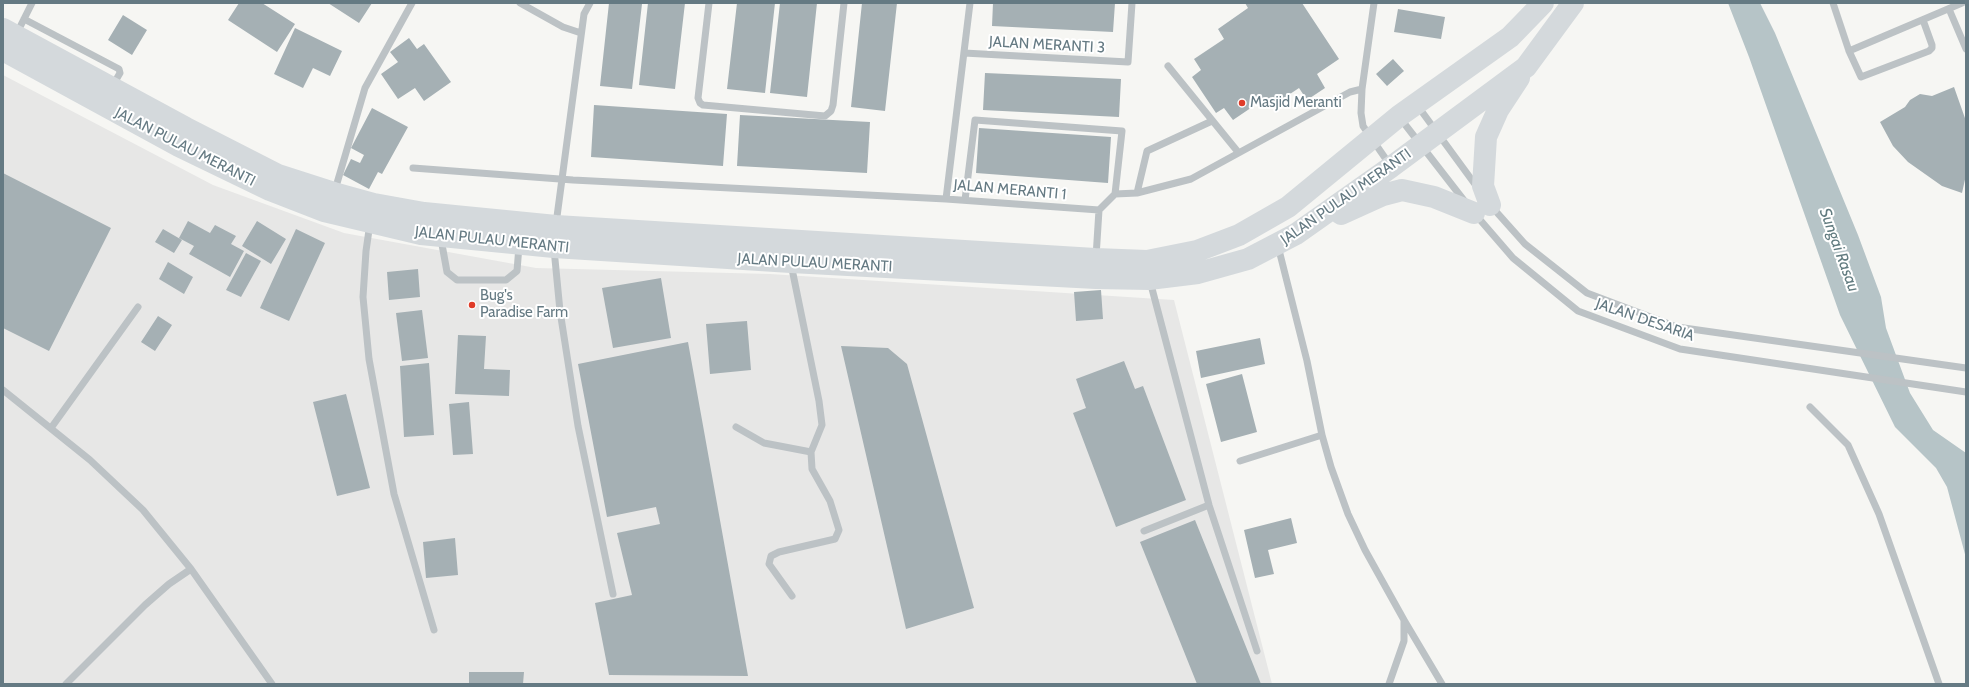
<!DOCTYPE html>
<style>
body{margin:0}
#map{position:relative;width:1969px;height:687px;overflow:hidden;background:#f6f6f3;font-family:Cabin,sans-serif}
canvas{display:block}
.frame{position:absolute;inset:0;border:4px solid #657a83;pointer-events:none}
</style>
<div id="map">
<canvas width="1969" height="687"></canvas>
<div class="frame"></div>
</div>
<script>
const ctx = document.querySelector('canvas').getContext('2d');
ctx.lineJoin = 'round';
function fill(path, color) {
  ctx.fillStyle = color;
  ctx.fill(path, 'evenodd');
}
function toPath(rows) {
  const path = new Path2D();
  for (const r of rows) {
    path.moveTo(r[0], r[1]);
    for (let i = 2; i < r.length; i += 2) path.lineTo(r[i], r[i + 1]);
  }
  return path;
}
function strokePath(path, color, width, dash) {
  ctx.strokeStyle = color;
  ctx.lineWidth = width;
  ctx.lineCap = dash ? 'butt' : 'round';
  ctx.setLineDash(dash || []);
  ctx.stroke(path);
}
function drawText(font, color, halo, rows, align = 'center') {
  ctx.font = font + ' Cabin,sans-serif';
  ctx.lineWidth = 4;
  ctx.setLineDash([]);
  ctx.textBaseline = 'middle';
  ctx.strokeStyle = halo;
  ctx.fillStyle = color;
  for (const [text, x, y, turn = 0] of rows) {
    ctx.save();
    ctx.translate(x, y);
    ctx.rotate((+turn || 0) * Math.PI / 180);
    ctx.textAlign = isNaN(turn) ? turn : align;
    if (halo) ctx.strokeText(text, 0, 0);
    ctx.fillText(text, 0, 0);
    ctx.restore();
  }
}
fill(toPath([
 [3,75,213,185,344,233,536,268,770,274,1174,300,1272,684,3,684]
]), '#e7e7e6');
fill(toPath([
 [1728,3,1760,3,1775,33,1858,235,1881,297,1886,328,1910,393,1933,430,1966,453,1966,558,1947,487,1936,468,1895,427,1840,315,1749,57]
]), '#b6c4c7');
fill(toPath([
 [239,3,262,3,295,24,277,52,228,20],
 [328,3,372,3,359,23],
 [609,3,642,4,632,89,600,86],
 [648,3,685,3,675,89,639,85],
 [737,3,775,3,765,93,727,89],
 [780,3,817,3,807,97,770,93],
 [862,3,897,3,885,111,851,107],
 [993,3,1115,3,1113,32,992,26],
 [1245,3,1302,3,1339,59,1317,74,1325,88,1307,100,1299,88,1272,106,1267,97,1233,120,1224,108,1216,113,1192,77,1201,70,1194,59,1224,39,1218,29,1248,8],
 [1398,9,1445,17,1441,39,1394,32],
 [123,15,147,30,132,55,108,40],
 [295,28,342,51,330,76,313,68,303,88,274,74],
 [409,38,417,49,424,44,451,82,424,101,415,88,398,99,381,74,398,62,390,52],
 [1393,59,1404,71,1387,86,1376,74],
 [985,73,1121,79,1119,117,983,110],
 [1954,87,1966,121,1966,175,1962,193,1942,186,1908,162,1893,146,1880,122,1905,107,1910,100,1920,94,1932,96],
 [594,105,727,114,723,166,591,157],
 [372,108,408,127,382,174,378,172,369,189,343,175,351,159,360,163,364,155,351,148],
 [740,115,870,122,867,173,737,166],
 [979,128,1111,137,1108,183,976,173],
 [3,173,111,228,49,351,3,328],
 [188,221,210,233,215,225,236,236,231,244,244,251,230,277,189,254,194,246,179,238],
 [257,221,286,239,271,264,242,246],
 [163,229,182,240,174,253,155,242],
 [296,229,325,243,289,321,260,308],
 [246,253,261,261,241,297,226,290],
 [168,262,193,277,184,294,159,279],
 [418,269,420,297,389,300,387,272],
 [661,278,671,338,613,348,602,288],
 [1101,290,1103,319,1076,321,1074,292],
 [422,310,428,358,402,361,396,313],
 [158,316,172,325,155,351,141,342],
 [747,321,751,370,710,374,706,324],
 [458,335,486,336,484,369,510,370,509,396,455,394],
 [1260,338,1265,364,1201,378,1196,351],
 [688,342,748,676,609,675,595,603,632,595,617,533,660,524,656,507,607,517,578,364],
 [841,346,888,348,907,364,974,608,906,629],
 [1124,361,1135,389,1143,386,1186,500,1116,527,1073,413,1086,408,1076,379],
 [429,363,434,435,404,437,400,366],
 [1242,374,1257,432,1221,442,1206,384],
 [346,394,370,488,337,496,313,402],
 [469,402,473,454,453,455,449,404],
 [1291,518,1297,543,1268,550,1274,574,1255,578,1244,530],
 [1195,520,1261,684,1197,684,1140,542],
 [455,538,458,575,426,578,423,542],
 [469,672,524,672,523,684,469,684]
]), '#a5b0b4');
strokePath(toPath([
 [520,3,563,27,581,33],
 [709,3,698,98,700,103,703,105,825,116,831,111,833,105,844,3],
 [970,3,946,199,1099,210,1096,257],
 [1374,3,1362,89,1361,113,1363,126,1390,165],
 [1833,3,1849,51,1962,3],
 [1949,9,1966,49],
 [24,19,119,69,120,73,113,85],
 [17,33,32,3],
 [1849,51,1861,77,1929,51,1932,48,1932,45,1923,20],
 [964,53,1128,62,1132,3],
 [1168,66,1238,152],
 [1417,105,1477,187],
 [1400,118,1466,203],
 [413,168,573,180,946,199],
 [335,190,365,88,412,3],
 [1137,193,1147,151,1212,121],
 [965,200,975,120,1122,131,1115,194],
 [1492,207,1525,244,1587,293,1677,327,1966,368],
 [1099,210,1115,194,1137,193,1191,179,1350,92,1362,89],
 [1475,214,1513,258,1578,311,1680,349,1966,392],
 [370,223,366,251,363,297,369,359,394,494,434,630],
 [556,224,584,14,590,3],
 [441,239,447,272,457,280,506,280,517,271,519,246],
 [1278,246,1307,361,1322,435,1331,467,1348,514,1365,550,1404,620,1404,641,1389,684],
 [554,249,560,311,578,426,613,594],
 [791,264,819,401,822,425,811,452,812,469,830,501,839,530,835,539,779,552,771,556,769,564,792,596],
 [1150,281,1209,505,1257,651],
 [3,390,90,460,143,510,191,569,272,684],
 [1810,407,1848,445,1879,514,1939,684],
 [736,427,764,443,811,452],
 [51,428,138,307],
 [1240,461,1322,435],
 [1144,531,1209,505],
 [1404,620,1442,684],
 [66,684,145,605,169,584,191,569]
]), '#bcc2c5', 7);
strokePath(toPath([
 [3,29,186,128,278,175,334,193,374,204,424,213,556,226,1095,259,1147,261,1197,251,1239,235,1288,207,1399,116,1510,37,1543,3],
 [3,50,179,146,270,190,324,211,421,234,554,247,791,262,1096,278,1149,279,1198,273,1248,259,1296,234,1391,167,1526,67,1573,3],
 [1490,205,1483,186,1486,137,1498,110,1519,78],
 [1341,214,1383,195,1402,190,1434,197,1474,213]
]), '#d4d9dc', 22);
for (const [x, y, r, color] of [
 [1242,103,4,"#e03c29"],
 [472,305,4,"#e03c29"]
]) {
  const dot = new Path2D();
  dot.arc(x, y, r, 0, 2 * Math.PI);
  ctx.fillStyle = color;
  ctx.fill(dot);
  strokePath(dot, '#fff', 1.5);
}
drawText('15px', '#657a83', '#fff', [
 ["JALAN MERANTI 3",1047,45,3],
 ["JALAN PULAU MERANTI",185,147,27],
 ["JALAN MERANTI 1",1010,190,5],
 ["JALAN PULAU MERANTI",1346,197,-35],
 ["JALAN PULAU MERANTI",492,240,6],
 ["JALAN PULAU MERANTI",815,263,3],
 ["JALAN DESARIA",1645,320,19]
]);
drawText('15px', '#657a83', '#fff', [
 ["Masjid Meranti",1250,103],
 ["Bug's",480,296],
 ["Paradise Farm",480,313]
], 'left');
drawText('italic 16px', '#617b7f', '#fff', [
 ["Sungai Rasau",1839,250,70]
]);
</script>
